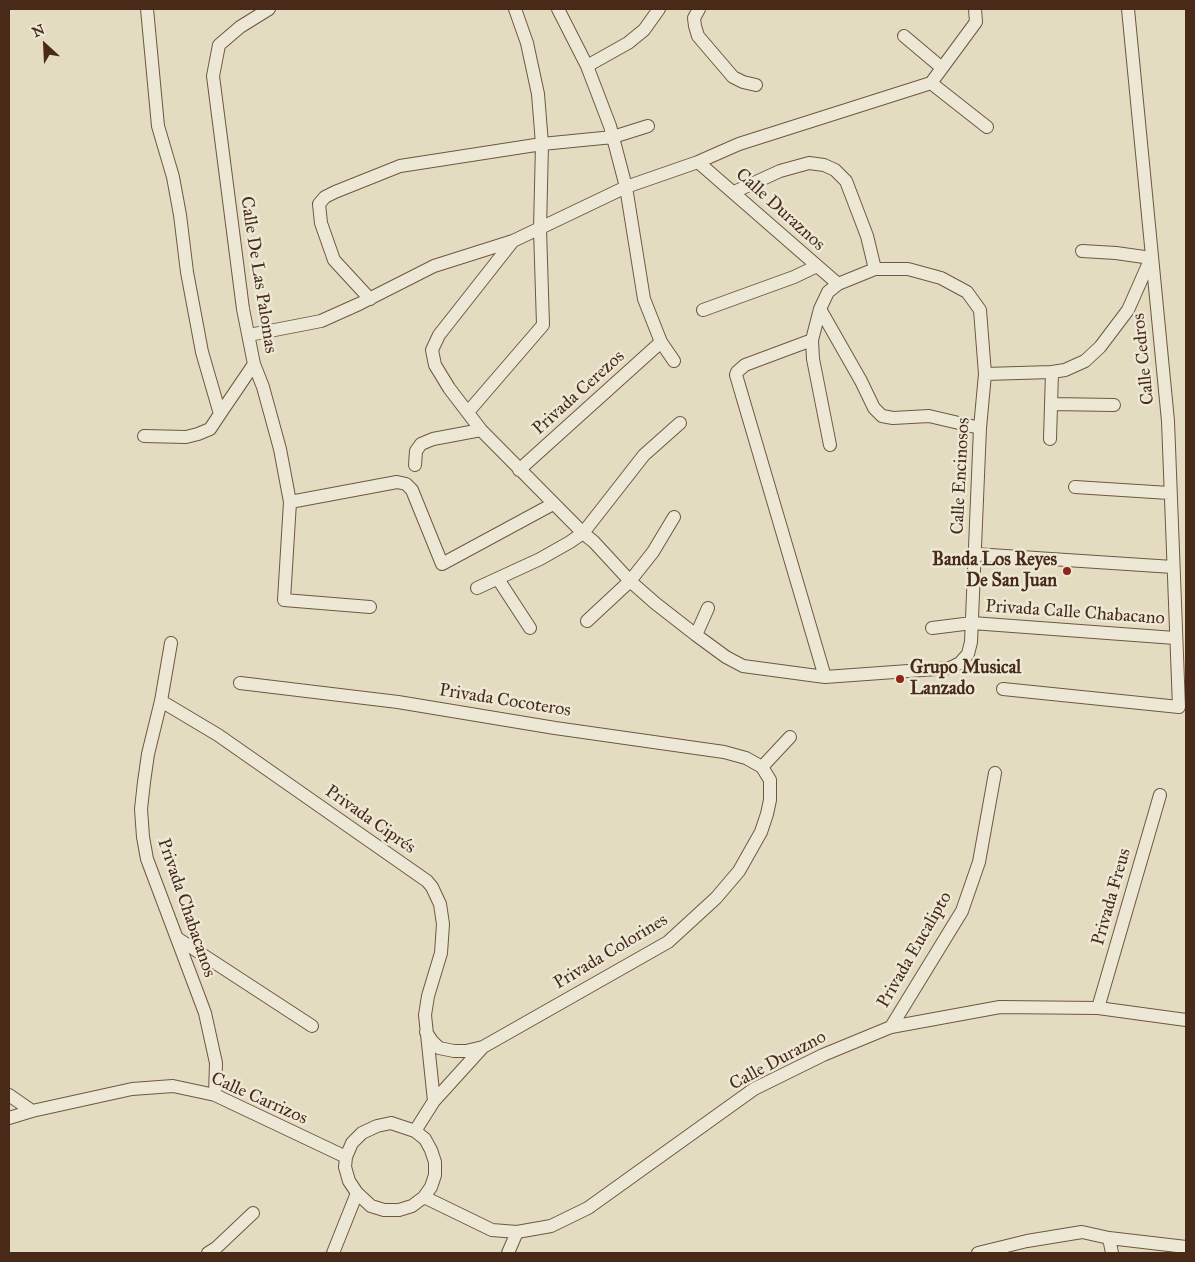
<!DOCTYPE html>
<meta charset="utf-8">
<style>
body{margin:0}
#map{position:relative;width:1195px;height:1262px;overflow:hidden;background:#e4dcc0;font-family:"IM FELL Great Primer",serif}
canvas{display:block}
.frame{position:absolute;inset:0;border:10px solid #492a18;pointer-events:none}
.north{position:absolute;left:20px;top:20px;width:50px;height:50px;-webkit-text-stroke:4px #ede8d6;paint-order:stroke;rotate:335deg;font-size:14px;font-weight:700;line-height:20px;text-align:center;color:#492a18}
.north::after{content:'';display:block;margin:auto;width:18px;height:22px;background:#492a18;clip-path:polygon(50% 0,100% 100%,50% 72%,0 100%)}
</style>
<div id="map">
<canvas width="1195" height="1262"></canvas>
<div class="frame"></div>
<div class="north">N</div>
</div>
<script>
const ctx = document.querySelector('canvas').getContext('2d');
ctx.lineJoin = 'round';
function toPath(rows) {
  const path = new Path2D();
  for (const r of rows) {
    path.moveTo(r[0], r[1]);
    for (let i = 2; i < r.length; i += 2) path.lineTo(r[i], r[i + 1]);
  }
  return path;
}
function strokePath(path, color, width, dash) {
  ctx.strokeStyle = color;
  ctx.lineWidth = width;
  ctx.lineCap = dash ? 'butt' : 'round';
  ctx.setLineDash(dash || []);
  ctx.stroke(path);
}
function drawText(font, color, halo, rows, align = 'center') {
  ctx.font = font + ' "IM FELL Great Primer",serif';
  ctx.lineWidth = 5;
  ctx.setLineDash([]);
  ctx.textBaseline = 'middle';
  ctx.strokeStyle = halo;
  ctx.fillStyle = color;
  for (const [text, x, y, turn = 0] of rows) {
    ctx.save();
    ctx.translate(x, y);
    ctx.rotate((+turn || 0) * Math.PI / 180);
    ctx.textAlign = isNaN(turn) ? turn : align;
    if (halo) ctx.strokeText(text, 0, 0);
    ctx.fillText(text, 0, 0);
    ctx.restore();
  }
}
const minor = toPath([
 [147,9,158,126,173,177,180,215,187,272,202,352,220,414,254,364],
 [269,9,240,27,219,45,213,76,243,309,254,364,263,387,280,449,290,502,284,600,370,607],
 [558,9,587,66,610,126,626,187,644,299,661,342,674,361],
 [699,9,694,18,695,26,698,36,733,77,743,82,756,85],
 [904,36,942,68],
 [587,66,628,43,644,30,659,9],
 [931,83,976,22,975,9],
 [931,83,987,127],
 [698,162,838,284],
 [734,192,780,171,809,163,824,165,835,170,846,181,867,236,875,269],
 [513,241,439,335,432,350,435,365,449,388,481,430,583,533,594,542,630,581,655,603,696,635,726,657,743,666,825,677,950,668,960,663,968,654,971,642,980,428,985,374,980,310,967,292,941,278,908,269,875,269,838,284,828,292,820,309,812,340,813,359,830,445],
 [370,299,334,260,321,223,319,204,325,197,335,192,400,166,542,144,613,137,648,126],
 [820,309,861,381,874,408,882,416,893,418,929,416,980,428],
 [703,310,794,277,817,266],
 [249,335,321,321,359,304,434,266,513,241,626,187,698,162,739,144,931,83],
 [812,340,745,365,737,372,736,375,825,677],
 [985,374,1052,372,1065,370,1085,361,1100,347,1128,310,1151,258,1116,253,1082,251],
 [1052,404,1114,405],
 [468,412,543,325,540,229,542,144,538,94,527,43,515,9],
 [144,436,186,437,198,434,210,429,220,414],
 [1050,439,1052,372],
 [415,465,416,451,421,444,433,439,481,430],
 [519,470,661,342],
 [1075,487,1169,493],
 [290,502,397,482,406,484,412,490,442,564,553,504],
 [975,554,1173,567],
 [498,579,530,628],
 [477,588,540,559,570,542,583,533,644,455,680,423],
 [587,621,630,581,653,552,674,517],
 [932,628,972,623,1175,638],
 [696,635,708,608],
 [171,643,161,701,148,754,144,782,141,809,143,837,147,859,205,1013,216,1063,215,1095],
 [240,683,398,702,555,728,724,752,746,758,762,767,770,780,770,800,767,814,761,832,739,871,716,898,668,942,483,1047,434,1101,415,1131],
 [1003,689,1179,707,1168,421,1128,9],
 [161,701,218,735,427,881,432,887,440,904,443,924,441,953,428,996,425,1015,434,1101],
 [762,767,790,737],
 [177,938,312,1026],
 [1098,1008,1160,795],
 [891,1027,962,911,979,862,995,773],
 [426,1032,432,1041,439,1048,454,1051,466,1051,483,1047],
 [9,1095,32,1111],
 [9,1118,32,1111,132,1089,173,1086,215,1095,346,1157],
 [391,1123,415,1131,425,1139,431,1150,435,1162,435,1175,431,1187,424,1197,412,1206,399,1210,384,1210,371,1206,357,1193,349,1181,345,1167,346,1157,352,1143,362,1133,377,1126,391,1123],
 [424,1197,492,1230,517,1232,551,1226,588,1208,754,1089,823,1055,891,1027,1000,1007,1098,1008,1186,1020],
 [1109,1238,1112,1253],
 [208,1253,216,1248,253,1213],
 [333,1253,357,1193],
 [508,1253,517,1232],
 [978,1253,1027,1241,1082,1232,1109,1238,1186,1247]
]);
strokePath(minor, '#705642', 14);
strokePath(minor, '#ede8d6', 12);
for (const [x, y, r, color] of [
 [1067,571,5,"#8f2418"],
 [900,679,5,"#8f2418"]
]) {
  const dot = new Path2D();
  dot.arc(x, y, r, 0, 2 * Math.PI);
  ctx.fillStyle = color;
  ctx.fill(dot);
  strokePath(dot, '#ede8d6', 2);
}
drawText('18px', '#492a18', '#ede8d6', [
 ["Calle Duraznos",780,210,42],
 ["Calle De Las Palomas",258,275,81],
 ["Calle Cedros",1144,359,-96],
 ["Privada Cerezos",579,393,-42],
 ["Calle Encinosos",961,476,-87],
 ["Privada Calle Chabacano",1075,613,4],
 ["Privada Cocoteros",505,701,9],
 ["Privada Ciprés",370,820,35],
 ["Privada Freus",1112,897,-74],
 ["Privada Chabacanos",186,908,71],
 ["Privada Eucalipto",915,950,-60],
 ["Privada Colorines",611,952,-31],
 ["Calle Durazno",778,1061,-28],
 ["Calle Carrizos",259,1099,24]
]);
drawText('bold 18px', '#492a18', '#ede8d6', [
 ["Banda Los Reyes",1057,561],
 ["De San Juan",1057,582],
 ["Grupo Musical",910,669,"left"],
 ["Lanzado",910,690,"left"]
], 'right');
</script>
